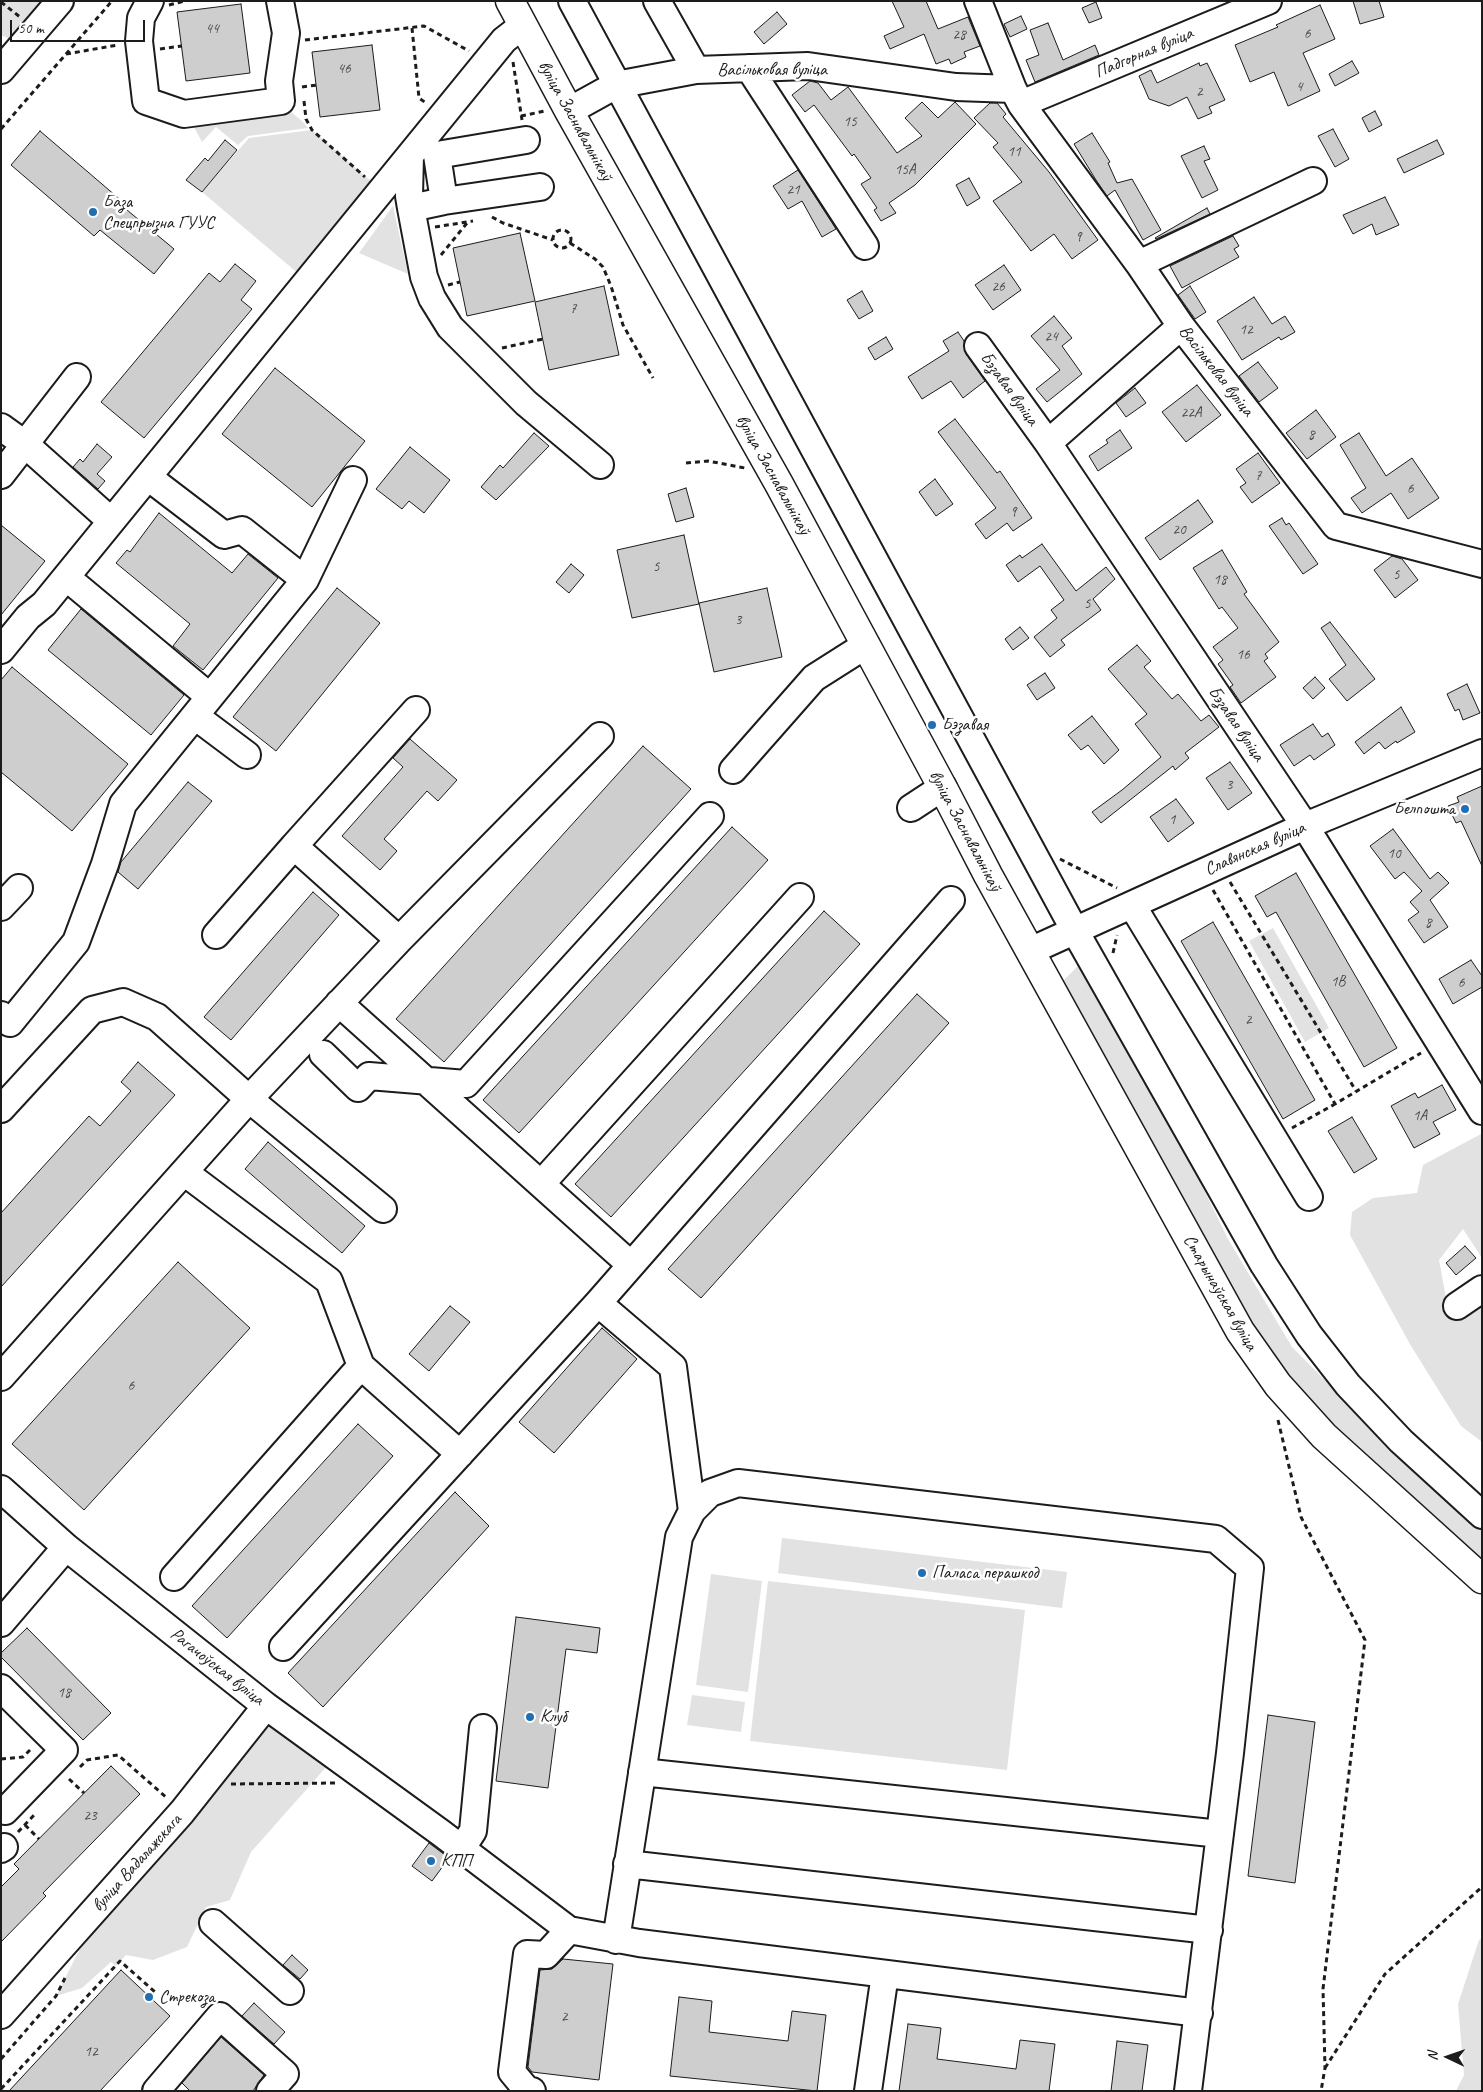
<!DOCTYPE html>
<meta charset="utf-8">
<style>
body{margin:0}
#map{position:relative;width:1483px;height:2092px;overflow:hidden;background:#fff;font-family:Caveat,sans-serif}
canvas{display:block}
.frame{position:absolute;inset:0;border:2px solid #1c1c1c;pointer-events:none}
.north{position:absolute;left:1423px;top:2032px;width:50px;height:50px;-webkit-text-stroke:4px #fff;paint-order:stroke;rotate:273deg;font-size:14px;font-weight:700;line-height:20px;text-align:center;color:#1c1c1c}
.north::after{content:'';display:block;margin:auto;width:18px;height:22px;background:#1c1c1c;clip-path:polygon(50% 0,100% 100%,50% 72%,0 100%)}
.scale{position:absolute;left:10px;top:20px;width:135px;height:22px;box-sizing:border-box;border:2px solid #1c1c1c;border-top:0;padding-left:6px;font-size:15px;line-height:18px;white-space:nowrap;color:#1c1c1c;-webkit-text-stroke:4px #fff;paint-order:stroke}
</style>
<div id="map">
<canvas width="1483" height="2092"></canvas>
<div class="frame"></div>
<div class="north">N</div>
<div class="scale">50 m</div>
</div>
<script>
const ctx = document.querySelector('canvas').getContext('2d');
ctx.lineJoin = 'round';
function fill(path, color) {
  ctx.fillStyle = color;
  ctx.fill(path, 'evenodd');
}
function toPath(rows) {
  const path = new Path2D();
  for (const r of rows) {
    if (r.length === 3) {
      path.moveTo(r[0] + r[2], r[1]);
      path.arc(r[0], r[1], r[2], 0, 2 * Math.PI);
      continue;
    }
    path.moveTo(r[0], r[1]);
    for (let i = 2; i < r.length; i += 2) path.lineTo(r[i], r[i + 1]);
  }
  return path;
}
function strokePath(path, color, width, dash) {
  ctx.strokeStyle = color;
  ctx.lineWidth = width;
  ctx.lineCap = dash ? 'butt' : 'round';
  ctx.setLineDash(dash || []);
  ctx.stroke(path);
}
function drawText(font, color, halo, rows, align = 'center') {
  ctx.font = font + ' Caveat,sans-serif';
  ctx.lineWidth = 5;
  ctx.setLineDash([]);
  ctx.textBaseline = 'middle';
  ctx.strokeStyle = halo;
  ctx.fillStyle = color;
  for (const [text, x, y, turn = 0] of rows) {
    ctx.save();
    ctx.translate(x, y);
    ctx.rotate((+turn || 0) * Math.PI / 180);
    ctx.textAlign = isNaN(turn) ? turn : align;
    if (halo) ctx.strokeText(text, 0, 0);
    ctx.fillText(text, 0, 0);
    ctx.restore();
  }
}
fill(toPath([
 [1,1,46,1,10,39,1,35],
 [281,104,302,121,308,128,248,136,238,145,216,127,202,142,188,116],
 [312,130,367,178,384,187,307,281,202,192,249,138],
 [393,206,408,274,359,253],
 [1273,928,1329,1028,1305,1042,1249,941],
 [1082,962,1158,1096,1228,1239,1292,1347,1404,1459,1482,1529,1482,1569,1330,1429,1245,1324,1060,984],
 [1481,1134,1482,1258,1463,1229,1439,1260,1447,1303,1482,1298,1482,1442,1461,1426,1411,1346,1350,1235,1352,1212,1373,1198,1417,1193,1423,1165],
 [782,1538,1067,1572,1062,1608,778,1573],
 [711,1574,762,1581,748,1692,696,1685],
 [768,1581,1025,1610,1007,1770,750,1741],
 [692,1695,745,1702,741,1732,687,1725],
 [258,1718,336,1756,251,1852,230,1900,206,1907,187,1947,153,1960,126,1955,116,1966,111,1962,82,1988,56,1996,86,1937],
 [1482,1938,1482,2091,1456,2091,1464,2075,1458,2004,1479,1940]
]), '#e2e2e2');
const building = toPath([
 [892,1,926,1,938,29,968,17,980,46,964,52,966,57,951,64,949,59,936,64,924,34,890,49,884,36,904,27,892,1],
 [1353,1,1379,1,1384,17,1360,24,1353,1],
 [1096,2,1102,18,1089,23,1082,8,1096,2],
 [241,4,250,73,186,81,177,12,241,4],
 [1320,5,1335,39,1303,53,1320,91,1288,106,1274,72,1250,82,1235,45,1278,27,1276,25,1320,5],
 [777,12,787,24,764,44,754,32,777,12],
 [1021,16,1027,29,1010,37,1004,24,1021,16],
 [1048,23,1063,60,1095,45,1099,55,1035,82,1026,60,1039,55,1030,30,1048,23],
 [372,45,380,110,320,117,312,52,372,45],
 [1352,61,1359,73,1335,86,1329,74,1352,61],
 [1199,63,1200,66,1207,63,1225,100,1209,107,1212,113,1198,119,1187,97,1169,106,1149,99,1139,76,1151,70,1157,83,1199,63],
 [810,81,818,83,831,100,848,87,897,153,922,136,905,118,922,102,938,118,955,102,976,124,915,185,889,203,896,213,881,221,874,210,877,208,861,184,871,178,854,154,852,156,814,105,805,112,792,95,810,81],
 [990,103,997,103,1006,114,1003,117,1049,172,1098,240,1072,259,1054,234,1031,251,993,201,1022,182,993,147,998,143,974,118,990,103],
 [1375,111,1382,125,1369,132,1362,118,1375,111],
 [1333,129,1349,159,1335,167,1318,136,1333,129],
 [40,131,123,202,121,205,174,249,154,274,100,230,94,236,11,165,40,131],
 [1092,133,1110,162,1108,163,1117,183,1132,179,1161,230,1143,240,1115,190,1107,196,1096,180,1074,144,1092,133],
 [225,140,237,150,202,192,186,180,205,158,208,161,225,140],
 [1437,140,1444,154,1404,173,1397,159,1437,140],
 [1204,146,1210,159,1204,161,1218,190,1202,198,1181,156,1204,146],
 [798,170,836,229,822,237,802,201,788,209,773,186,798,170],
 [969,178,980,198,967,206,956,185,969,178],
 [1385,197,1399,225,1376,235,1372,224,1353,234,1343,215,1385,197],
 [1207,208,1210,214,1156,239,1155,238,1207,208],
 [520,233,535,301,467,316,453,248,520,233],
 [1233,236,1239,246,1234,249,1239,257,1182,288,1170,266,1233,236],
 [235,264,256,281,241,300,252,309,144,438,101,402,209,273,220,282,235,264],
 [1004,265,1021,290,993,310,975,285,1004,265],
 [604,286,619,355,549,370,535,302,604,286],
 [1190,286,1206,312,1195,319,1178,295,1190,286],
 [862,291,873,311,859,319,847,300,862,291],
 [1254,297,1272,324,1285,316,1295,332,1281,340,1279,337,1242,360,1217,321,1254,297],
 [1054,316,1072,338,1062,346,1082,374,1047,402,1036,389,1060,370,1031,336,1054,316],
 [958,332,964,341,966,354,985,381,963,398,951,381,922,399,908,377,949,351,943,341,958,332],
 [886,337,893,349,875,360,868,348,886,337],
 [1258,362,1278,388,1259,402,1239,376,1258,362],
 [275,368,365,441,312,507,222,434,275,368],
 [1197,385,1221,415,1186,442,1162,412,1197,385],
 [1135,388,1146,403,1126,417,1116,403,1135,388],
 [1316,410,1336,437,1307,459,1286,433,1316,410],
 [955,419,997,473,1000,471,1032,518,1013,531,1007,523,986,539,975,524,996,508,938,432,955,419],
 [1120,430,1132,448,1098,471,1089,456,1108,443,1106,440,1120,430],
 [534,433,549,446,496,500,481,487,500,465,503,468,534,433],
 [1359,433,1386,476,1412,458,1439,498,1408,519,1391,493,1362,513,1351,498,1366,488,1340,445,1359,433],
 [97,444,112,457,97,474,105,481,98,489,73,467,80,459,83,462,97,444],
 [410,447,450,480,424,513,409,501,402,509,376,489,410,447],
 [1258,453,1280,483,1252,503,1240,487,1246,483,1236,469,1258,453],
 [935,479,953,504,936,516,919,492,935,479],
 [686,488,694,517,676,522,668,494,686,488],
 [1198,500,1213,522,1160,560,1145,538,1198,500],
 [159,513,232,573,248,554,278,578,203,670,173,646,190,624,116,563,127,550,130,552,159,513],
 [1282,518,1286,525,1289,523,1318,564,1303,574,1269,526,1282,518],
 [1,525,45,561,1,615,1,525],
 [684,535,699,604,632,618,617,550,684,535],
 [1042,544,1076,591,1106,567,1115,579,1093,599,1101,610,1061,640,1065,645,1050,657,1034,637,1057,618,1051,610,1064,600,1040,566,1018,582,1006,565,1020,555,1022,558,1042,544],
 [1222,550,1247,592,1244,594,1279,642,1265,654,1268,658,1264,661,1276,677,1241,703,1230,687,1233,685,1218,664,1223,660,1213,647,1238,628,1222,607,1219,609,1193,568,1222,550],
 [1392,556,1402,559,1418,580,1395,598,1374,570,1392,556],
 [571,564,584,575,569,593,556,582,571,564],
 [337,588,380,623,276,751,233,717,337,588],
 [767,588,782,657,714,672,699,603,767,588],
 [81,609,184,695,151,735,48,650,81,609],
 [1330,622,1375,679,1347,701,1329,679,1346,665,1321,628,1330,622],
 [1020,627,1029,638,1013,650,1005,639,1020,627],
 [1137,645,1151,661,1144,667,1172,699,1178,694,1201,721,1209,715,1219,727,1185,753,1189,758,1175,770,1173,766,1101,823,1092,812,1122,790,1161,757,1135,724,1147,714,1108,669,1137,645],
 [12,667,128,764,72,831,1,772,1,680,12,667],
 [1045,673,1055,688,1037,700,1027,685,1045,673],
 [1315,677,1325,688,1313,699,1303,688,1315,677],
 [1467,684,1480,713,1463,720,1459,709,1455,711,1447,694,1467,684],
 [1401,707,1415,732,1397,743,1396,741,1385,749,1379,742,1364,754,1355,742,1401,707],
 [1092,716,1119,750,1104,764,1088,745,1081,750,1068,735,1092,716],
 [1313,724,1322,737,1328,733,1335,745,1314,760,1310,755,1294,766,1280,745,1313,724],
 [410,739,457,780,438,801,427,791,384,839,397,851,380,870,342,836,403,767,393,758,410,739],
 [643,746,691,789,444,1062,396,1019,643,746],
 [1230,762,1252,793,1228,810,1206,778,1230,762],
 [188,782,212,801,138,889,118,872,121,862,188,782],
 [1482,786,1482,866,1461,821,1456,823,1448,806,1459,802,1457,797,1482,786],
 [1176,799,1194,823,1168,842,1150,817,1176,799],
 [732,827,768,860,519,1133,483,1100,732,827],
 [1393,829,1430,879,1438,872,1449,883,1430,900,1448,927,1424,943,1408,920,1419,912,1410,902,1422,891,1404,872,1395,879,1370,846,1393,829],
 [1296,873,1397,1048,1364,1067,1276,912,1267,917,1255,896,1296,873],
 [313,892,339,915,231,1040,204,1017,313,892],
 [824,911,860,944,611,1217,575,1184,824,911],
 [1213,922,1315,1100,1283,1119,1181,941,1213,922],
 [1471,960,1482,976,1482,987,1453,1004,1439,979,1471,960],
 [917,994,949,1023,701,1298,668,1269,917,994],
 [138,1062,175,1095,1,1287,1,1213,89,1116,100,1126,131,1091,121,1082,138,1062],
 [1442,1085,1456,1110,1433,1122,1440,1134,1414,1148,1391,1106,1415,1093,1418,1098,1442,1085],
 [1352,1117,1377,1159,1354,1173,1328,1131,1352,1117],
 [268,1142,365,1226,342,1253,245,1169,268,1142],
 [1465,1246,1476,1258,1456,1275,1446,1263,1465,1246],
 [178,1262,250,1328,84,1510,12,1444,178,1262],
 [450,1306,470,1322,429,1371,409,1354,450,1306],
 [602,1328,637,1359,554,1453,519,1422,602,1328],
 [358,1424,393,1456,227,1638,192,1606,358,1424],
 [455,1492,489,1526,323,1707,288,1673,455,1492],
 [516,1617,600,1628,597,1653,566,1649,548,1788,496,1781,516,1617],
 [27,1628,111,1713,83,1740,1,1657,1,1653,27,1628],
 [1268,1715,1315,1722,1295,1883,1248,1876,1268,1715],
 [111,1766,140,1794,43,1893,46,1896,1,1942,1,1887,19,1869,14,1864,111,1766],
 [429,1843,449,1858,432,1881,412,1866,429,1843],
 [292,1955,308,1970,300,1979,283,1965,292,1955],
 [563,1959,613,1964,599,2080,532,2072,528,2067,540,1970,552,1969,563,1959],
 [121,1970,170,2016,100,2091,9,2091,121,1970],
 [679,1997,712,2001,709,2032,788,2041,792,2011,826,2015,817,2091,670,2076,679,1997],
 [254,2003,285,2032,274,2044,242,2016,254,2003],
 [908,2024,941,2028,937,2059,1016,2069,1020,2040,1055,2044,1049,2091,899,2091,908,2024],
 [221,2037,264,2075,253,2091,190,2091,182,2083,221,2037],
 [1117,2041,1148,2045,1142,2091,1111,2091,1117,2041]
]);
fill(building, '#cecece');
strokePath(building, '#1c1c1c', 1);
const minor = toPath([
 [150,1,141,18,139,41,146,101,184,114,281,101,279,81,286,33,280,1],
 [572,1,1075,931,1264,1265,1309,1335,1348,1385,1401,1441,1482,1515],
 [657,1,696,70],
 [978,1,1013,89,1021,104,1139,264,1181,326,1336,526,1482,564],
 [749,68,865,246],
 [1,70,60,1],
 [1021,104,1268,1],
 [569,111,616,85,696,70,808,66,956,87,1013,89],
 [410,156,409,196,411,208,444,201,540,187],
 [444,201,437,155,526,140],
 [411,208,424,277,432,298,450,327,526,403,600,465],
 [1139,264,1313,181],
 [978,346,1048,443,1305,826,1482,1111],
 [1,427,26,445,110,520],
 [1048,443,1181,326],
 [1,475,77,377],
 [148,477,224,535,242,530,305,580],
 [66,577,210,697],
 [1,650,28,617,44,604,504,40,522,26],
 [195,716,247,755],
 [733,770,814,678,866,645],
 [911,808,943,787],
 [1132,905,1309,1197],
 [1,907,19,888],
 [216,935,294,846],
 [399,940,294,846,416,710],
 [1030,951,1305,826,1482,753],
 [339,1003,631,1265],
 [1,1015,10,1023,76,942,105,864,123,804,305,580,353,480],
 [323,1054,358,1088,369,1076,466,1084,710,816],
 [1,1109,92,1010,123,1002,157,1017,249,1099,383,1209],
 [184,1172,329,1281,361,1366,460,1454],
 [541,1184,800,897],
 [598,1303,673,1367,692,1511],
 [1457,1306,1482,1289],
 [1,1377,249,1099,399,940,600,736],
 [1,1489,66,1547,266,1706,441,1833,569,1930,639,1943,1199,2013],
 [174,1577,361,1366],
 [1,1623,66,1547],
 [283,1647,598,1303,951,900],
 [1,1688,64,1750,5,1811],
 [642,1772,1220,1834],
 [462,1848,473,1831,483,1728],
 [1,1849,4,1847],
 [627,1864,1209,1930],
 [213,1923,290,1991],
 [616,1940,679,1537,692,1511,710,1493,738,1483,1216,1539,1250,1568,1230,1753,1188,2091],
 [1,2015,182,1812,266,1706],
 [156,2091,220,2016,285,2074,270,2091],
 [532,2091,527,2090,512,2072,527,1954,546,1955,569,1930],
 [868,2091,885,1974]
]);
const major = toPath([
 [510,1,569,111,779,484,945,792,988,875,1240,1331,1278,1385,1324,1436,1482,1579]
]);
strokePath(minor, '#1c1c1c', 30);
strokePath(major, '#1c1c1c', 31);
strokePath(toPath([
 [1,2,20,17],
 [169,5,185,1],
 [412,28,419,98,426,103],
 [305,40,424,26,469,51],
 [160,49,182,46],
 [66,54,118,45],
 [513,62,522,120],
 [302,87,317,85],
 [304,101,306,119,312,130,365,177],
 [521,116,545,111],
 [1,129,112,1],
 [492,217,503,223,553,240],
 [435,227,473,221],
 [562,239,9],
 [570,243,595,259,603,267,611,286,623,325,653,378],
 [441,255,467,223],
 [448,285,460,282],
 [502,348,543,339],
 [686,463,708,461,745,468],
 [1060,859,1117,888],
 [1230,882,1356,1091],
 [1213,890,1335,1104,1421,1053],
 [1113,953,1117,935],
 [1292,1128,1335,1104],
 [1278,1420,1301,1517,1365,1640,1323,1989,1325,2068,1321,2091],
 [1,1759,23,1757,32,1748],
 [80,1767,87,1760,118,1755,167,1798],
 [69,1779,84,1793],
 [231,1784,335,1783],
 [25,1825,39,1839],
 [18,1832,36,1813],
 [1,2059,56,1996,65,1978],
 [1325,2068,1385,1974,1482,1887],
 [1,2089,120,1961,155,1992]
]), '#1c1c1c', 3, [5, 4]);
strokePath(minor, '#fff', 26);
strokePath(major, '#fff', 28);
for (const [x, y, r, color] of [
 [93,212,5,"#1f6fb2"],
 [932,725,5,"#1f6fb2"],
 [1465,809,5,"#1f6fb2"],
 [922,1573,5,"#1f6fb2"],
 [530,1717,5,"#1f6fb2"],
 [431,1861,5,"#1f6fb2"],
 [149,1997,5,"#1f6fb2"]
]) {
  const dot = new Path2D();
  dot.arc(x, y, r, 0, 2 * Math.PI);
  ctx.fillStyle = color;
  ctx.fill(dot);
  strokePath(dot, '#fff', 2);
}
drawText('15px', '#484848', null, [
 ["44",212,29],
 ["6",1307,34],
 ["28",959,35],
 ["46",344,69],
 ["4",1299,87],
 ["2",1199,92],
 ["15",850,122],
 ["11",1014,152],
 ["15А",905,170],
 ["21",793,190],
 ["9",1078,237],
 ["26",998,287],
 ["7",573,309],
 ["12",1246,330],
 ["24",1051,337],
 ["22А",1191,413],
 ["8",1311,435],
 ["7",1258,476],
 ["6",1410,489],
 ["9",1013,512],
 ["20",1179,530],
 ["5",656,567],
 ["5",1396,575],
 ["18",1220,580],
 ["5",1087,604],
 ["3",738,620],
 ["16",1243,655],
 ["3",1229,785],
 ["1",1172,820],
 ["10",1394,854],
 ["8",1428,923],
 ["1В",1338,982],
 ["6",1461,983],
 ["2",1248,1020],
 ["1А",1420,1116],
 ["6",131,1386],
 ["18",64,1693],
 ["23",90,1816],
 ["2",564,2017],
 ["12",91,2052]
]);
drawText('18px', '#1c1c1c', '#fff', [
 ["Падгорная вуліца",1144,53,-23],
 ["Васільковая вуліца",772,70],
 ["вуліца Заснавальнікаў",575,121,61],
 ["Васільковая вуліца",1216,371,52],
 ["Бэзавая вуліца",1009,389,54],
 ["вуліца Заснавальнікаў",773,475,61],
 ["Бэзавая вуліца",1236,724,56],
 ["вуліца Заснавальнікаў",965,831,62],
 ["Славянская вуліца",1255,849,-24],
 ["Старынаўская вуліца",1220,1293,60],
 ["Рагачоўская вуліца",217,1667,38],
 ["вуліца Вадалажскага",137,1863,-48]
]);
drawText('18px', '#1c1c1c', '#fff', [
 ["База",103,202],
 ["Спецпрызна ГУУС",103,223],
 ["Бэзавая",942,725],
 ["Белпошта",1455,809,"right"],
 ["Паласа перашкод",932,1573],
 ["Клуб",540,1717],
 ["КПП",441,1861],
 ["Стрекоза",159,1997]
], 'left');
</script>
